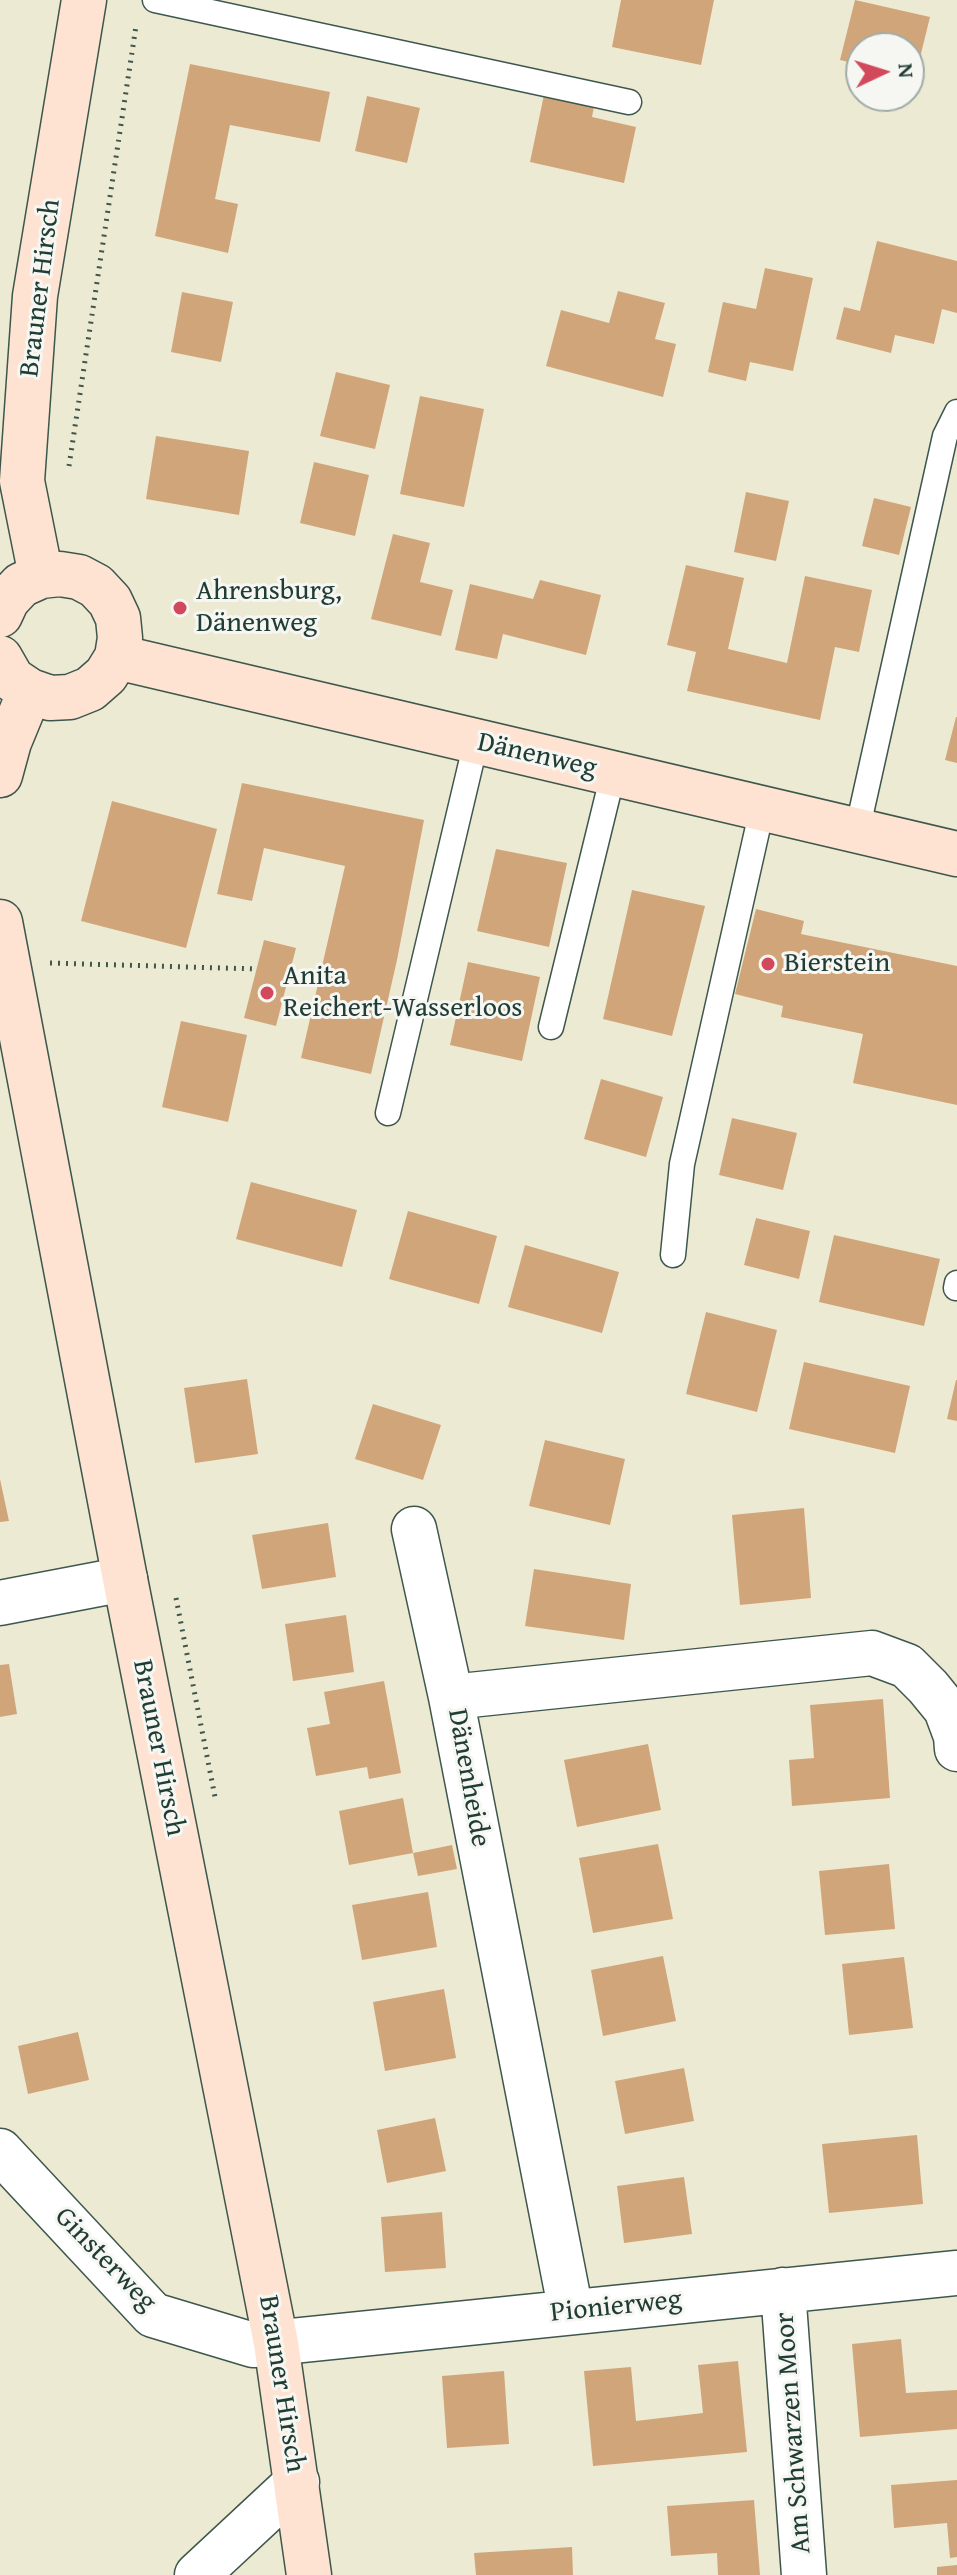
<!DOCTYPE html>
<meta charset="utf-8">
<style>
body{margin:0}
#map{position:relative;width:957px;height:2575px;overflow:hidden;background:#edead4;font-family:"Gentium Book Plus",serif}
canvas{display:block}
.north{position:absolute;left:845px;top:32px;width:80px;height:80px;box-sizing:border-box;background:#f6f6f2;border:2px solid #a0aca6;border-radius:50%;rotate:86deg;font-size:22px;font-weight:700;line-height:32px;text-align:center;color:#1f3d34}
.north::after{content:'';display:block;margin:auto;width:28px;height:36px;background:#d1495b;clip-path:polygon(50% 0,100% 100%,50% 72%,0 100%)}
</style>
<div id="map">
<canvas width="957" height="2575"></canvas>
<div class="north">N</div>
</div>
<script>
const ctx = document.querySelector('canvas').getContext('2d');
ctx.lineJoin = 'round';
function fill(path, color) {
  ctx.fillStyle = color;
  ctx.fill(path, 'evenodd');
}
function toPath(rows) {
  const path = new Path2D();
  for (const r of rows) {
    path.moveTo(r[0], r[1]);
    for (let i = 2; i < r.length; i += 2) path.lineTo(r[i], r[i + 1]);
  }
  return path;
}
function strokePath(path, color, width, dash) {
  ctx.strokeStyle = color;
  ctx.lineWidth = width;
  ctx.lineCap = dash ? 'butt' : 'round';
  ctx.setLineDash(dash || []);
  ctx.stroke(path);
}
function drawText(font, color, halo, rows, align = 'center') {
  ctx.font = font + ' "Gentium Book Plus",serif';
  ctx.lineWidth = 6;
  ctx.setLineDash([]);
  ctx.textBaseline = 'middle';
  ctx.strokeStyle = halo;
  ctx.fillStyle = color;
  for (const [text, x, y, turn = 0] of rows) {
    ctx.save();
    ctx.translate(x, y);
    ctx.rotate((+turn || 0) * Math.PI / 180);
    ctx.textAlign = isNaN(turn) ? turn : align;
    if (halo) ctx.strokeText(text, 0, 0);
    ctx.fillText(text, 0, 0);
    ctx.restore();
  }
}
fill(toPath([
 [621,0,714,0,701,65,612,47],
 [855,0,930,17,915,78,909,77,909,48,861,48,861,65,840,60],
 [190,64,330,92,320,142,230,125,215,199,238,204,228,253,155,236],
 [545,90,595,101,592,117,636,127,624,183,530,162],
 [367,96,420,108,407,163,355,151],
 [877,241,957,261,957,313,942,309,934,344,895,335,891,353,836,339,844,307,860,311],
 [765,268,813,278,793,371,750,362,746,381,708,372,723,302,756,309],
 [618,291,665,303,655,339,676,344,663,397,546,366,561,310,609,323],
 [182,292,233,302,221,362,171,352],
 [336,372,390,385,375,449,320,436],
 [420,396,484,409,464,507,400,494],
 [156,436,249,451,239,515,146,499],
 [314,462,369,475,355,536,300,523],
 [746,492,789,501,776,561,734,552],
 [874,498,911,507,899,555,862,546],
 [393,534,430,543,420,582,453,590,441,636,371,619],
 [686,565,744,578,728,649,787,663,805,576,872,590,859,652,835,647,820,720,687,691,696,652,667,645],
 [540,580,601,595,586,655,503,634,497,659,455,650,470,584,533,599],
 [956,717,957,717,957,763,945,760],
 [242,783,424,820,397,960,371,1074,301,1058,345,866,264,848,252,901,217,894],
 [112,801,217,829,186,948,81,921],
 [496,849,567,863,549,947,477,931],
 [632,890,705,906,672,1036,603,1019],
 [756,909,804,921,801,934,957,966,957,1105,853,1083,863,1034,781,1017,783,1006,735,994],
 [264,940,296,948,276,1026,244,1018],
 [468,962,540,977,522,1061,450,1045],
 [181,1021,247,1035,228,1122,162,1107],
 [601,1079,663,1097,646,1157,584,1139],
 [732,1118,797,1133,783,1190,719,1175],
 [251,1182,357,1210,342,1267,236,1239],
 [408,1211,497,1236,479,1304,389,1279],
 [756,1218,810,1231,799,1279,744,1265],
 [834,1235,940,1259,924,1326,819,1302],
 [525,1245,619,1272,602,1333,508,1307],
 [706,1312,777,1330,757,1412,686,1394],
 [804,1362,910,1386,895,1453,789,1429],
 [247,1379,258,1454,195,1463,184,1388],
 [956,1380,957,1380,957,1421,947,1419],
 [373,1404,441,1425,423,1480,355,1459],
 [545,1440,625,1459,610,1525,529,1506],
 [0,1479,9,1521,0,1522],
 [804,1508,811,1598,740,1605,732,1515],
 [328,1523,336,1577,262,1589,252,1535],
 [534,1569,631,1584,624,1640,525,1626],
 [346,1615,354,1672,293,1681,285,1624],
 [9,1664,17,1714,0,1717,0,1665],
 [384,1681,401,1773,369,1779,367,1767,316,1776,307,1728,330,1724,324,1692],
 [883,1699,890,1798,792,1806,789,1760,814,1758,810,1705],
 [648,1744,661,1810,577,1827,564,1760],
 [403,1798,413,1853,349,1865,339,1811],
 [658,1844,673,1919,593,1933,579,1858],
 [452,1845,457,1869,418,1876,413,1853],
 [889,1864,895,1929,825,1935,819,1871],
 [428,1892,437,1947,362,1960,352,1905],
 [663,1956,676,2021,603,2036,591,1970],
 [904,1957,913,2028,849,2035,842,1964],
 [444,1989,456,2058,385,2071,373,2002],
 [78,2032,89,2080,28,2094,18,2046],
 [684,2068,694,2121,625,2134,615,2081],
 [435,2118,446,2171,387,2183,377,2130],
 [917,2135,923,2204,829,2213,822,2144],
 [684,2177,692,2234,624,2243,617,2186],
 [442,2212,446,2268,385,2272,381,2217],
 [901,2339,906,2393,957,2390,957,2429,860,2437,852,2344],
 [738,2361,747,2452,593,2466,584,2371,631,2367,636,2421,703,2413,698,2365],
 [504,2371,509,2444,447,2448,442,2376],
 [957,2480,957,2557,950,2558,947,2523,894,2528,891,2485],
 [754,2500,760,2575,718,2575,717,2553,671,2556,667,2506],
 [572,2547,573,2575,476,2575,474,2553],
 [957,2565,957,2575,937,2575,937,2567]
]), '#d1a57a');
const lane = toPath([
 [155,0,629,102],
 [857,831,945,436,957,412],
 [551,1027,613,774],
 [388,1113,476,742],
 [673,1255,682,1164,762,809],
 [956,1288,957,1283]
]);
const street = toPath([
 [414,1529,451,1697],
 [0,1603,125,1579],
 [0,2151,153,2315,253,2345,957,2273],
 [783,2290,804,2575],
 [571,2312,451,1697,872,1653,907,1666,928,1687,946,1709,956,1736,957,1749],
 [197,2575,297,2482]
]);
const secondary = toPath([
 [41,576,22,481,35,296,84,0],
 [0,615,7,600,21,585,41,576,60,574,79,577,96,586,110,601,118,618,120,638,117,657,106,675,90,689,70,697,50,698,30,691,12,679,0,658],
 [117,657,957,854],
 [0,775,9,742,30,691],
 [0,922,125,1579,276,2343,309,2575]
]);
strokePath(lane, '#3e574c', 27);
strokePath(street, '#3e574c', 47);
strokePath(secondary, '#3e574c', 47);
strokePath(toPath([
 [69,466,136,26],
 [50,963,257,969],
 [176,1598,215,1797]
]), '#3e574c', 5, [2, 6]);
strokePath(lane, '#fff', 24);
strokePath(street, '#fff', 44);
strokePath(secondary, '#fee3d2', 44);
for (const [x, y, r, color] of [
 [180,608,8,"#d1495b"],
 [768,964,8,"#d1495b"],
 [267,993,8,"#d1495b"]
]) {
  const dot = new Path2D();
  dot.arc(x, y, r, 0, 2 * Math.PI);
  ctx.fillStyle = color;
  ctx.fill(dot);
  strokePath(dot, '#f6f6f2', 3);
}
drawText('28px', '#1f3d34', '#f6f6f2', [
 ["Brauner Hirsch",41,288,-83],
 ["Dänenweg",537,756,13],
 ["Brauner Hirsch",158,1748,79],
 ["Dänenheide",468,1778,80],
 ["Ginsterweg",105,2260,46],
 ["Pionierweg",616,2307,-6],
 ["Brauner Hirsch",281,2384,81],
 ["Am Schwarzen Moor",794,2433,-94]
]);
drawText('28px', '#1f3d34', '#f6f6f2', [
 ["Ahrensburg,",196,592],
 ["Dänenweg",196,624],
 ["Bierstein",784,964],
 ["Anita",283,977],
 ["Reichert-Wasserloos",283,1009]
], 'left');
</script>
